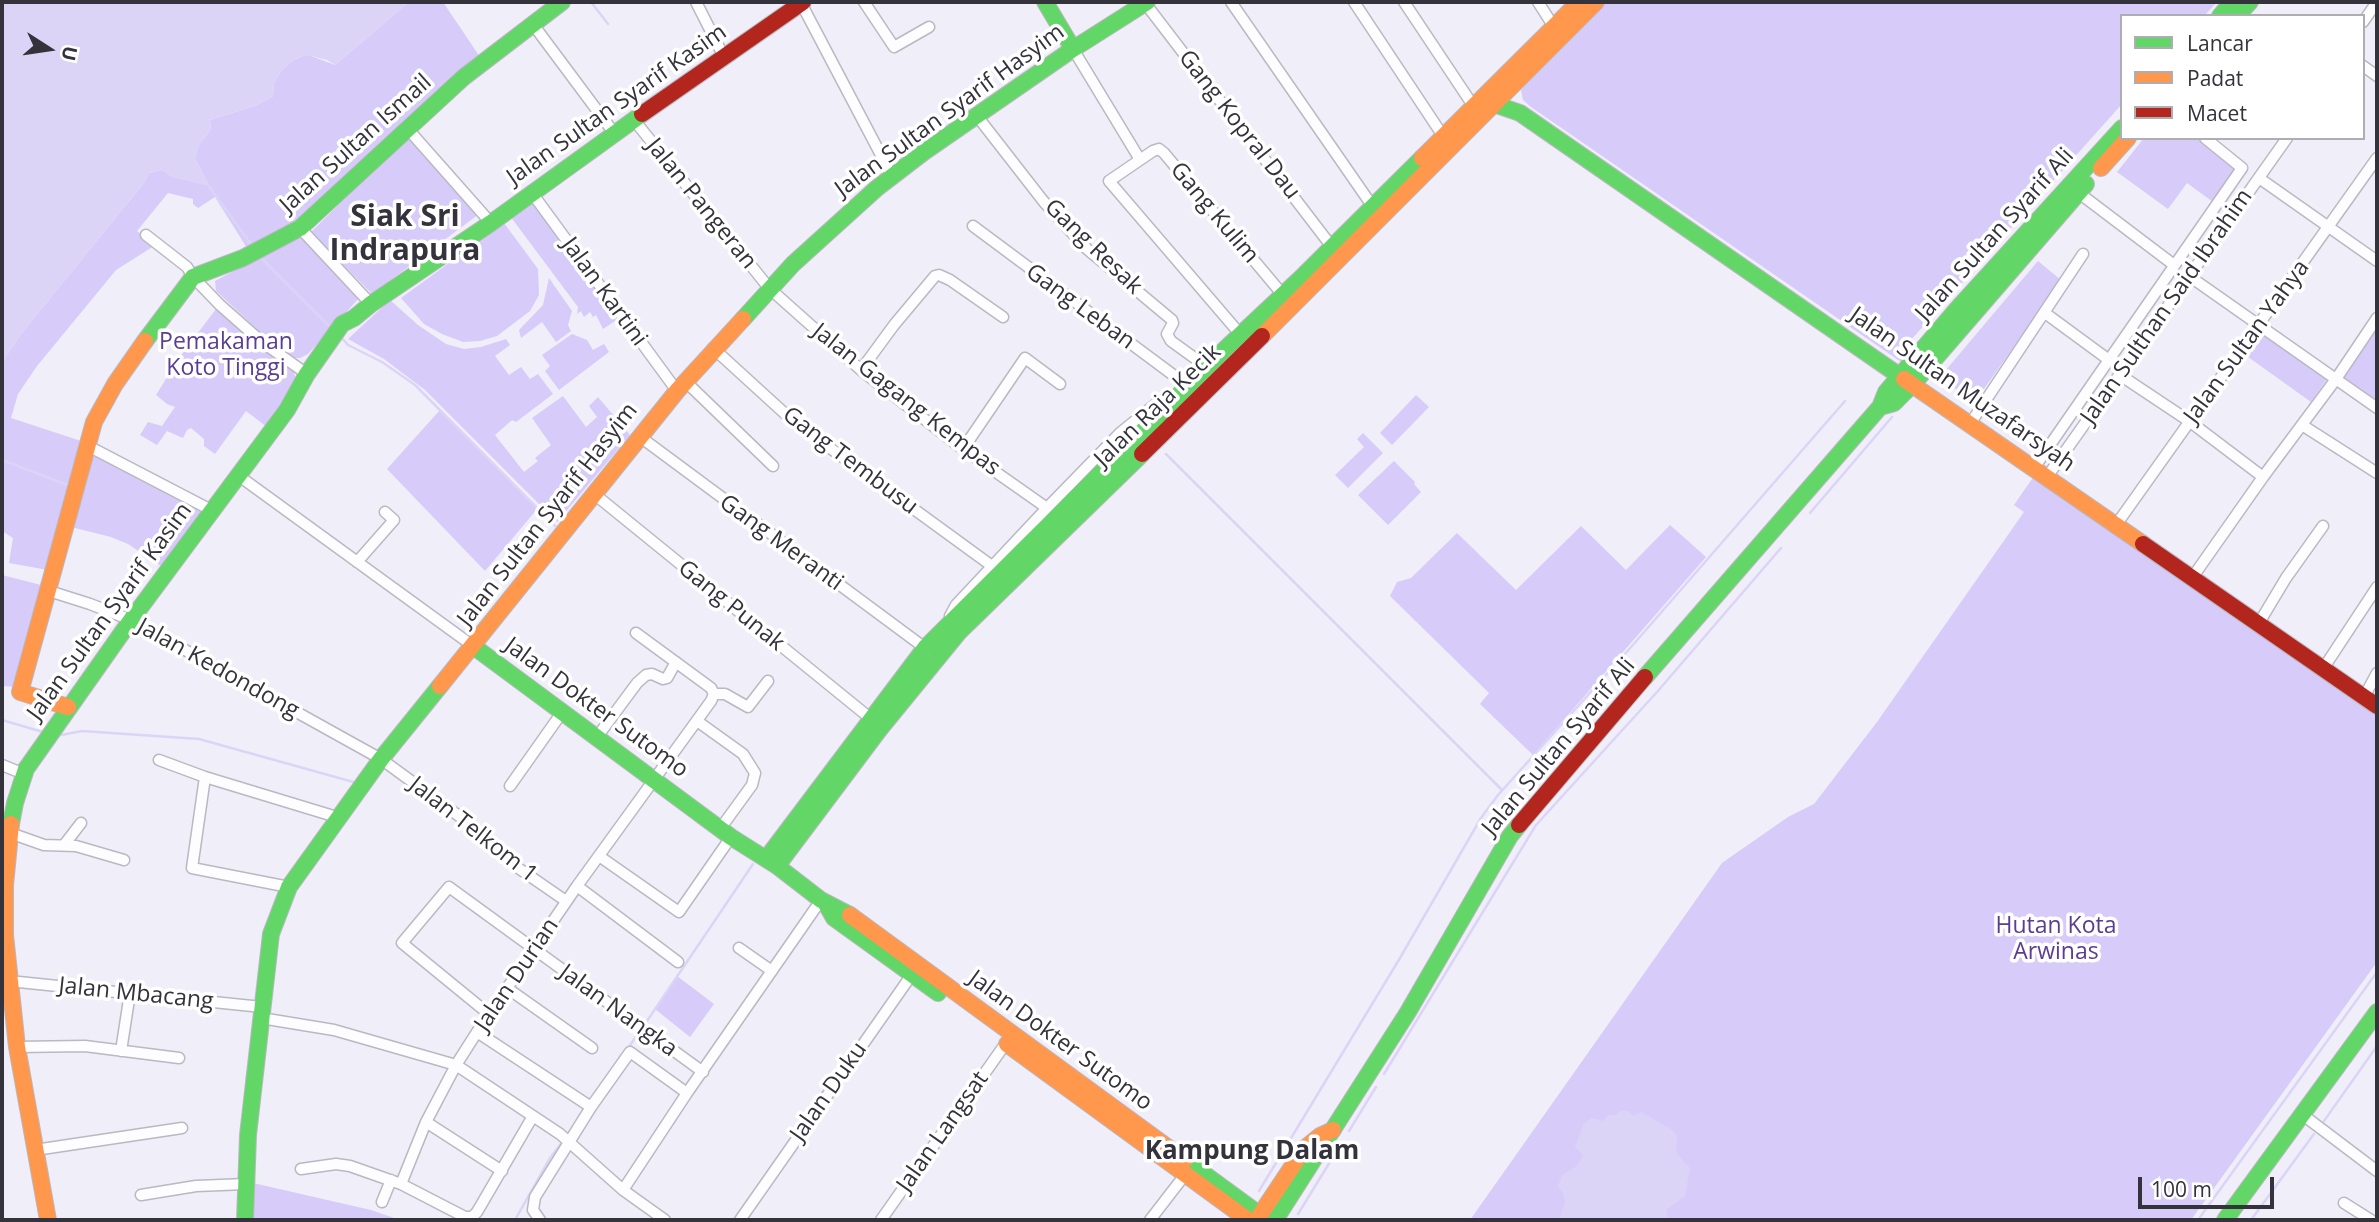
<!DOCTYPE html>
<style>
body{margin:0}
#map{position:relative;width:2379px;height:1222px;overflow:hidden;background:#f0eef8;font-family:"Open Sans",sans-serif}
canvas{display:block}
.frame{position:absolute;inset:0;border:4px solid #34323b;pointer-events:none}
.legend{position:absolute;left:2120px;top:14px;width:245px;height:126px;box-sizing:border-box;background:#fff;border:2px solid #aeadb1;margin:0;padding:9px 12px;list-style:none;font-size:21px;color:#34323b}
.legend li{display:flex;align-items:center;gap:14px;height:35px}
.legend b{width:35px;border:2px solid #aeadb1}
.north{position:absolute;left:14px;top:14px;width:70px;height:70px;-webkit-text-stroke:5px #fff;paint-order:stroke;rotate:102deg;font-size:19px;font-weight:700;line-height:28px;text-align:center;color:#34323b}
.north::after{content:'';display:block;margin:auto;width:24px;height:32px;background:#34323b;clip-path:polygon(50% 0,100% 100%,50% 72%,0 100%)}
.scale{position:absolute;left:2138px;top:1177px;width:136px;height:32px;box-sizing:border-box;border:4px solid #34323b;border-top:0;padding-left:9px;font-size:21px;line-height:24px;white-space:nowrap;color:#34323b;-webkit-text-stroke:5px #fff;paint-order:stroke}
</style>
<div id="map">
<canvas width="2379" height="1222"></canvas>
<div class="frame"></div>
<ul class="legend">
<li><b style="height:9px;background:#63d668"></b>Lancar</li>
<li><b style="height:9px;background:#ff974d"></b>Padat</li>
<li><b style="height:9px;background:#b3261e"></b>Macet</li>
</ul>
<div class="north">U</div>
<div class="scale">100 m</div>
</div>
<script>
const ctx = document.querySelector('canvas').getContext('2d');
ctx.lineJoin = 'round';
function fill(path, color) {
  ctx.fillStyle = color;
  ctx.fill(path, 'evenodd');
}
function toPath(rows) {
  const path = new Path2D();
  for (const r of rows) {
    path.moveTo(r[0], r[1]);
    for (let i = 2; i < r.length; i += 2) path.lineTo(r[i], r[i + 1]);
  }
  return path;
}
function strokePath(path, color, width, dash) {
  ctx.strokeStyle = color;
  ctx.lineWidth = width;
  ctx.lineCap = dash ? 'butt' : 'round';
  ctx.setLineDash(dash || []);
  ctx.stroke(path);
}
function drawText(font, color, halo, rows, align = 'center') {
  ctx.font = font + ' "Open Sans",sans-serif';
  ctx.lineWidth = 7;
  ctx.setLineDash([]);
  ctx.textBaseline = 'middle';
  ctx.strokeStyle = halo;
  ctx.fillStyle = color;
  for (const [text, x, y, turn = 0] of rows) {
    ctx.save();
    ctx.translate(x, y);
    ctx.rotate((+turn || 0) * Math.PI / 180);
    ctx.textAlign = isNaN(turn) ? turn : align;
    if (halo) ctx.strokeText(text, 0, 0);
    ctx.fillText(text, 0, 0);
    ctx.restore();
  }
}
fill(toPath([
 [409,2,443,2,480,57,309,210,272,237,247,248,215,197,198,208,193,204,193,199,168,193,137,231,154,246,116,270,37,366,18,394,11,418,81,441,48,570,9,563,13,538,2,531,2,363,21,334,144,183,149,173,162,170,173,177,209,185,195,159,198,146,211,129,210,120,257,105,273,96,274,83,281,71,292,61,303,56,311,56,335,65],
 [1606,2,2217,2,2204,16,2122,16,2122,104,1910,341,1912,353,1904,364,1531,107,1523,100,1521,90,1535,73],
 [408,136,479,214,372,294,311,232],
 [2144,138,2199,138,2237,168,2213,202,2187,183,2168,209,2117,172],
 [531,203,534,204,618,319,603,329,596,315,593,317,590,312,584,317,581,311,577,314,578,307,510,216],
 [504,223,538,269,539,295,530,311,497,336,480,341,463,342,442,334,424,324,401,298],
 [302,235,360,297,308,354,300,358,293,358,269,340,216,291,215,281],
 [2038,261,2061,280,1974,403,1940,377],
 [549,278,572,311,568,325,571,331,556,342,542,322,521,338,519,330,543,305],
 [390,300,418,325,446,344,464,349,481,347,506,339,510,345,495,356,509,375,521,367,530,379,538,374,553,394,516,422,512,420,495,435,524,472,538,461,535,458,551,445,532,418,563,396,586,427,597,417,589,406,598,397,630,435,557,522,425,390,384,359,348,339],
 [216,309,294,372,297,384,267,427,246,411,215,454,204,446,204,439,191,428,187,430,183,438,167,431,157,445,140,435,148,422,162,426,175,407,167,404,156,395,179,358],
 [2377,328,2377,401,2343,379],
 [2261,331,2327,379,2311,402,2244,354],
 [572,334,587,340,593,350,604,344,609,352,559,390,545,371,550,366,542,355],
 [1416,395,1429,407,1392,445,1380,433],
 [440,410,538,508,485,571,387,469],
 [1363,433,1383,453,1348,488,1335,475,1364,447,1357,439],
 [90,456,103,458,203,513,164,568,128,544,111,537,71,527],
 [1394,461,1415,482,1414,484,1421,492,1388,525,1358,495],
 [2034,476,2377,713,2377,962,2191,1220,1470,1220,1722,863,1788,817,1814,804,1877,722,2024,512,2014,505],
 [1670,525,1706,557,1533,755,1480,704,1489,693,1390,596,1397,582,1411,578,1457,533,1516,590,1581,526,1626,570],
 [2,575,45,586,19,687,2,686],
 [677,976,714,1004,690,1037,655,1009],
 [253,1183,371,1210,400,1220,251,1220]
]), '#d7cbf9');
fill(toPath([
 [2,2,409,2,335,65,327,60,311,56,303,56,292,61,281,71,274,83,273,96,257,105,210,120,211,129,198,146,195,159,209,185,208,186,173,177,162,170,149,173,144,183,22,333,2,363],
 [1621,1111,1628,1111,1634,1116,1641,1112,1672,1130,1677,1136,1676,1150,1678,1155,1690,1168,1685,1196,1666,1210,1668,1220,1559,1220,1565,1202,1563,1193,1558,1186,1562,1175,1577,1166,1583,1155,1575,1147,1584,1123,1592,1118,1603,1121,1608,1115,1615,1115]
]), '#dcd4f7');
strokePath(toPath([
 [591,2,608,24],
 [208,185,253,247],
 [259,256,331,328],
 [341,337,348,345,382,362,415,385,555,526],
 [1166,454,1502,790],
 [2,460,70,486],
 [1810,513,1892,417],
 [2,720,43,732],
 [56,736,82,731,199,739,357,783],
 [645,1024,753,864],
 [627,1050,641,1029],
 [1384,1074,1536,825,1657,692,1781,548],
 [2324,1121,2377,1046],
 [1349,1131,1376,1087],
 [1259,1191,1400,958,1481,818,1498,795,1632,646,1845,401],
 [1298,1214,1341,1144],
 [515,1220,550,1158,563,1141],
 [2198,1220,2377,972],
 [2251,1220,2314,1134]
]), '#dcd4f7', 2.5);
const street = toPath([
 [696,2,724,57],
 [864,2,894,47,929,27],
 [1231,2,1373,207],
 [1354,2,1443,136],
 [1404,2,1474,107],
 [1538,2,1554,27],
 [801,3,892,176],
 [1145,3,1332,247],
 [2363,22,2377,2],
 [532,23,614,133],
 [1073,49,1139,158],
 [2363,66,2377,76],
 [977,116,1044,202,1087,249,1172,320,1173,323,1167,334,1171,341,1207,367],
 [634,120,769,288,861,370,963,449,1047,508],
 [407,128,491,223],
 [2259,178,2377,261],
 [532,193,677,391],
 [2079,193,2174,265],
 [973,226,1188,386],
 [300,228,371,304],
 [146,235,187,267,193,277,220,305,262,342,307,374],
 [2189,276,2377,408],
 [2045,313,2109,360],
 [1240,334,1109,181,1153,151,1159,149,1164,153,1283,295],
 [713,348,793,421,992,566],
 [861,370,894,325,935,276,939,275,950,280,1003,317],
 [2120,375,2189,421,2263,477],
 [686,382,773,466],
 [1970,424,2083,254],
 [2302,425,2377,473],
 [639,436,925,648],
 [88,446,213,511],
 [963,449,1025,358,1060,384],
 [2034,468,2242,168,2205,138],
 [239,476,473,646],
 [2047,477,2287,138],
 [593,493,870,718],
 [2116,525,2377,158],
 [357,562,394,520,385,512],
 [2192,578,2263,477,2336,379,2377,318],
 [49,591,90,604,131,620,381,759,474,827,508,861,566,901],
 [950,616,956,605,1047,508,1120,433,1157,403,1174,398],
 [2259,623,2286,578,2323,526],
 [2323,669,2377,587],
 [714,694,725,694,748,707,768,681],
 [2364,697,2377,673],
 [697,721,743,754,755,773,752,785,720,829],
 [597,737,637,683,646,675,652,674,663,679,667,678,676,662],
 [159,760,205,777],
 [2,765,24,774],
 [510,786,563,711],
 [10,833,44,845,76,846,124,860],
 [64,845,81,823],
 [599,856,679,912,731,837],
 [577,886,678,962],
 [289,887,192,868,205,777,340,818],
 [739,948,772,971],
 [9,981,262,1007],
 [507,988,592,1048],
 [490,1015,402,943,449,887,703,1072],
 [261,1018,334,1030,456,1065,560,1134,623,1190,665,1220],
 [477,1032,591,1107],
 [17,1047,85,1046,179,1058],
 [121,1051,130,993],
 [2303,1115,2377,1171],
 [426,1122,502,1171],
 [35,1150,182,1128],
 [301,1169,336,1164,350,1166,401,1184,465,1217,472,1217,477,1212,533,1116],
 [401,1184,426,1122,456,1065,477,1032,577,886,711,701,714,694,711,688,636,633],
 [623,1190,687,1093,821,900],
 [141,1195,196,1186,246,1184],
 [382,1202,391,1180],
 [2344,1203,2371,1220],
 [540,1220,533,1210,535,1197,591,1107,630,1052,687,1093],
 [740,1220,915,970],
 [881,1220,1006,1043],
 [1150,1220,1184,1176]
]);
const fast = toPath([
 [1045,2,1073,49],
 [2220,16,2232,2],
 [2237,16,2250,2],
 [1494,104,1520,113,1904,379],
 [743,319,793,264,877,188,924,152,1073,49,1147,2],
 [145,341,193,277,243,258,300,228,464,77,562,2],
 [1880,407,1894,403,1913,384,2086,184],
 [473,646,731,837,777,866,821,900,850,915],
 [1645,677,1880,407,1886,392,1957,309,2122,128],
 [11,824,15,803,26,769,131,620,287,410,307,374,342,324,354,318,371,304,491,223,642,114],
 [766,859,925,648,1224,350,1304,275,1422,158],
 [777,866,879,730,959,632,1142,454],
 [825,902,834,918,938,993],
 [1185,1160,1267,1220],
 [245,1220,248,1135,271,934,289,887,381,759,440,686],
 [1275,1220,1408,1012,1510,836,1519,825],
 [2225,1220,2377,1012]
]);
const slow = toPath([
 [1422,158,1579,2],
 [2101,168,2128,138],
 [1262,336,1596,2],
 [1904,379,2143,544],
 [440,686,677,391,743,319],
 [68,707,20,692,94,422,115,384,145,341],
 [11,824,5,885,5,935,17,1047,48,1220],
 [850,915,1185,1160],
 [1007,1044,1248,1220],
 [1260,1215,1304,1149,1320,1136,1333,1130]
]);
const jam = toPath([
 [642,114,803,2],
 [1142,454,1262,336],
 [2143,544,2377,706],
 [1519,825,1645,677]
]);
strokePath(street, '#bab8c1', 13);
strokePath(fast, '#bab8c1', 18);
strokePath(slow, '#bab8c1', 18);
strokePath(jam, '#bab8c1', 18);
strokePath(street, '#fdfcfe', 10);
strokePath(fast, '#63d668', 16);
strokePath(slow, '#ff974d', 16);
strokePath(jam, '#b3261e', 16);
drawText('23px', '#34323b', '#fff', [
 ["Jalan Sultan Syarif Kasim",617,105,-35],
 ["Jalan Sultan Syarif Hasyim",950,111,-36],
 ["Gang Kopral Dau",1239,125,52],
 ["Jalan Sultan Ismail",356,144,-42],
 ["Jalan Pangeran",701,204,51],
 ["Gang Kulim",1214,213,50],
 ["Jalan Sultan Syarif Ali",1995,235,-48],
 ["Gang Resak",1093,247,44],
 ["Jalan Kartini",604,292,54],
 ["Gang Leban",1080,307,36],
 ["Jalan Sulthan Said Ibrahim",2167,307,-55],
 ["Jalan Sultan Yahya",2247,342,-54],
 ["Jalan Sultan Muzafarsyah",1962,390,35],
 ["Jalan Gagang Kempas",906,400,38],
 ["Jalan Raja Kecik",1158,406,-44],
 ["Gang Tembusu",850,461,37],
 ["Jalan Sultan Syarif Hasyim",548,515,-52],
 ["Gang Meranti",781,543,36],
 ["Gang Punak",731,606,39],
 ["Jalan Sultan Syarif Kasim",110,612,-54],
 ["Jalan Kedondong",218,669,29],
 ["Jalan Dokter Sutomo",596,708,36],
 ["Jalan Sultan Syarif Ali",1559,747,-50],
 ["Jalan Telkom 1",473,830,38],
 ["Jalan Durian",517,975,-56],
 ["Jalan Mbacang",136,994,6],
 ["Jalan Nangka",618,1011,36],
 ["Jalan Dokter Sutomo",1060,1041,36],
 ["Jalan Duku",829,1092,-55],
 ["Jalan Langsat",943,1132,-55]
]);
drawText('23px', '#5b3d94', '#fff', [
 ["Pemakaman",226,342],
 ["Koto Tinggi",226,368],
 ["Hutan Kota",2056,926],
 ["Arwinas",2056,952]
]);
drawText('bold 26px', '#34323b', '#fff', [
 ["Kampung Dalam",1252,1152]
]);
drawText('bold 30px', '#34323b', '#fff', [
 ["Siak Sri",405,217],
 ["Indrapura",405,251]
]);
</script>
